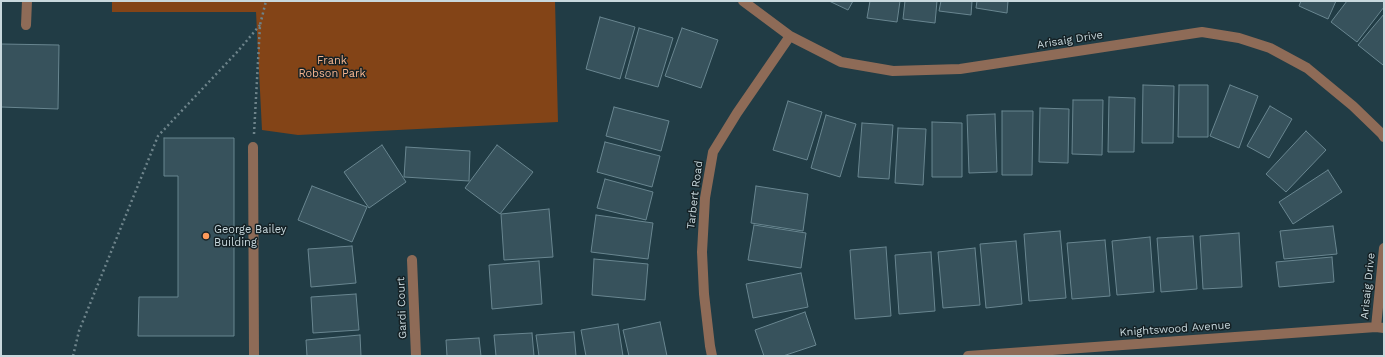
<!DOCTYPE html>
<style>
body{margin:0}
#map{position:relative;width:1385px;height:357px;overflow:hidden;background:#213c45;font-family:"Work Sans",sans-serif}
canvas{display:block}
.frame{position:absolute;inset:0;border:2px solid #c8d8dd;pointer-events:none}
</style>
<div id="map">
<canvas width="1385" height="357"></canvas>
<div class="frame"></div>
</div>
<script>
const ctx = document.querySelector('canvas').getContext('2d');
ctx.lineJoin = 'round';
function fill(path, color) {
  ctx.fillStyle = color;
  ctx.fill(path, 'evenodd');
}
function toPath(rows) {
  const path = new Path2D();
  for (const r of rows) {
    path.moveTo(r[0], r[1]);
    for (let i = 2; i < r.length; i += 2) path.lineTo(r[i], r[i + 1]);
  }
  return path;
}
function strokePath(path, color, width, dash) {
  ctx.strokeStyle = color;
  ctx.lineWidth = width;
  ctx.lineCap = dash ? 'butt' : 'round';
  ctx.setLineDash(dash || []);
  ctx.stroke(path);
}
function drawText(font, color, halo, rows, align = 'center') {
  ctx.font = font + ' "Work Sans",sans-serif';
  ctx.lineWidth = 3;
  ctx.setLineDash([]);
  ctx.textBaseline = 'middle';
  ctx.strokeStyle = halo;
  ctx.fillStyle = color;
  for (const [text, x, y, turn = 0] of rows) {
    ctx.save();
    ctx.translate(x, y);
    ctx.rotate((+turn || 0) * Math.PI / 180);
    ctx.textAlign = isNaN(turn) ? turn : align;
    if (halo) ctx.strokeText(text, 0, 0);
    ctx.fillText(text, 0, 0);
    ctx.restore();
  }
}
fill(toPath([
 [112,1,555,1,558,122,298,135,262,130,256,12,112,12]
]), '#834417');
const building = toPath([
 [829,1,853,1,848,10,829,1],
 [870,1,900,1,897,22,867,18,870,1],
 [905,1,937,1,935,23,903,19,905,1],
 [941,1,972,1,971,15,939,11,941,1],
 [977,1,1008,1,1007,13,976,8,977,1],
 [1301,1,1336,1,1328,19,1299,6,1301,1],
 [1347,1,1384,1,1384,7,1357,42,1331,22,1347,1],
 [1384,14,1384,63,1383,65,1358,45,1384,14],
 [600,17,635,27,620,79,586,69,600,17],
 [639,28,673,38,658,87,625,78,639,28],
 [682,28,718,40,701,88,665,76,682,28],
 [1,44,59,45,58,109,1,107,1,44],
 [1143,85,1174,86,1173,143,1142,143,1143,85],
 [1179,85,1208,85,1208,137,1178,137,1179,85],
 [1230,85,1258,96,1239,148,1210,136,1230,85],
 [1109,97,1135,98,1134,152,1108,152,1109,97],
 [1073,100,1103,100,1102,155,1072,154,1073,100],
 [788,101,822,112,807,160,773,150,788,101],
 [1270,106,1292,119,1269,158,1247,146,1270,106],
 [614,107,669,121,661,151,606,136,614,107],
 [1040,108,1069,109,1068,163,1039,162,1040,108],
 [1002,111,1033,111,1032,175,1002,175,1002,111],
 [995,114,997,172,969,173,967,115,995,114],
 [826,115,856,124,840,177,811,168,826,115],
 [932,122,962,123,962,177,932,177,932,122],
 [862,123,893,125,889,179,858,177,862,123],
 [898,128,926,129,923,185,895,183,898,128],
 [1306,131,1326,150,1286,192,1266,174,1306,131],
 [164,138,234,138,234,336,138,336,139,297,178,297,178,176,164,176,164,138],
 [605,142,660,156,652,187,597,172,605,142],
 [382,145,406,182,369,208,344,172,382,145],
 [497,145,533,172,500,214,465,188,497,145],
 [406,147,470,151,469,181,404,177,406,147],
 [1328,170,1342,192,1293,224,1279,202,1328,170],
 [605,179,653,192,646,220,597,208,605,179],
 [312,186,367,207,352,242,298,220,312,186],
 [756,186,808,194,803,231,751,223,756,186],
 [549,209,553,257,504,260,501,214,549,209],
 [596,215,653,223,648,259,591,252,596,215],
 [754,225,806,233,801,268,748,260,754,225],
 [1333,226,1337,254,1284,259,1280,231,1333,226],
 [1060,231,1066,298,1029,301,1024,234,1060,231],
 [1239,233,1242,287,1203,289,1200,236,1239,233],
 [1193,236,1197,289,1161,292,1157,238,1193,236],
 [1150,237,1154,292,1117,295,1112,241,1150,237],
 [1105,240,1110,296,1072,299,1067,243,1105,240],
 [1016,241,1022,304,986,308,980,244,1016,241],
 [352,246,356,283,311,287,308,249,352,246],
 [886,247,891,316,855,319,850,250,886,247],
 [975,248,980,305,943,308,938,252,975,248],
 [931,252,935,311,899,314,895,255,931,252],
 [1332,257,1334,282,1279,287,1276,262,1332,257],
 [594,259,648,264,645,300,592,295,594,259],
 [539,261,542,304,492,309,489,265,539,261],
 [801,273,808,307,753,318,746,284,801,273],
 [356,294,359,330,313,333,311,297,356,294],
 [805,312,816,345,783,356,764,356,755,330,805,312],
 [660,322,667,356,629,356,623,330,660,322],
 [618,324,623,356,586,356,581,330,618,324],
 [574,332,576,356,539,356,536,335,574,332],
 [532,333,534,356,496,356,494,335,532,333],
 [360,335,361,356,307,356,306,340,360,335],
 [479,338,481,356,447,356,446,340,479,338]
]);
fill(building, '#37525c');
strokePath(building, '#698690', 1);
strokePath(toPath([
 [254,134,260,25,266,1],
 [73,356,79,331,158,136,238,51,260,25]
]), '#6e848b', 2.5, [2, 3]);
strokePath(toPath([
 [743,1,790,36,841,62,893,71,960,69,1202,32,1239,38,1270,48,1307,68,1353,106,1382,134,1384,137],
 [26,25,27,1],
 [253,147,254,356],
 [412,260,416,356],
 [1376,327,1384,248],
 [712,356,710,346,704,294,702,252,705,198,713,152,737,113,790,36],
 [968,356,1376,327,1384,328]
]), '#8e6b57', 10);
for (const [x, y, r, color] of [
 [206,236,4,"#ff9b5b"]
]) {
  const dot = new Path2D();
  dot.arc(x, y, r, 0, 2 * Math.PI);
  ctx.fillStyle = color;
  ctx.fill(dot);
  strokePath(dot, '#152125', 1.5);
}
drawText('11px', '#c8d8dd', '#152125', [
 ["Arisaig Drive",1070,40,-9],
 ["Tarbert Road",695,195,-83],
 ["Arisaig Drive",1368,286,-84],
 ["Gardi Court",402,308,-92],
 ["Knightswood Avenue",1175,329,-4]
]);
drawText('11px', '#f4b48f', '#152125', [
 ["Frank",332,61],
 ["Robson Park",332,74]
]);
drawText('11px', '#c8d8dd', '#152125', [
 ["George Bailey",214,230],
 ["Building",214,243]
], 'left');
</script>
